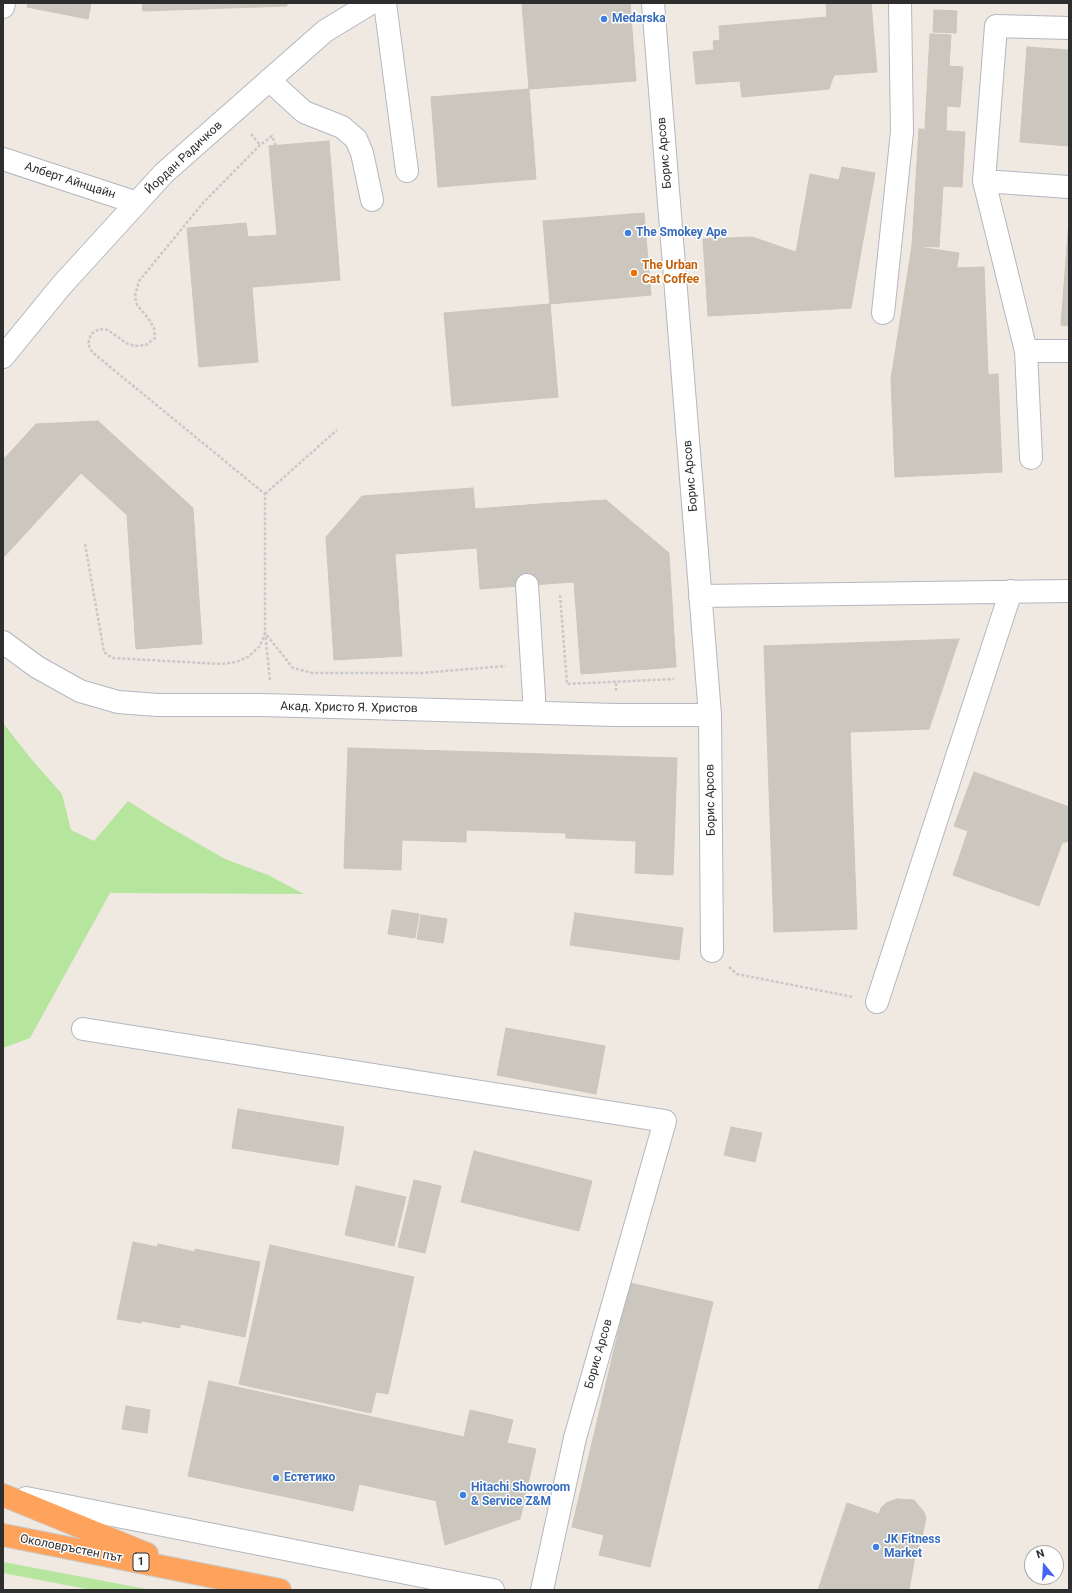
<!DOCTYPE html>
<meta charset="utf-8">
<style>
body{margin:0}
#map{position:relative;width:1072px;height:1593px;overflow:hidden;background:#efe9e1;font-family:Roboto,sans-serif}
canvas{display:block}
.frame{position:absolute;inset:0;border:4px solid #2e2e2e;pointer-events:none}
.north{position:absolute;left:1024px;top:1545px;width:40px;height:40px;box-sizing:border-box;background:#fff;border:1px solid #ababab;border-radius:50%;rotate:342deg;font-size:11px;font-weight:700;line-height:16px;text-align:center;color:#2e2e2e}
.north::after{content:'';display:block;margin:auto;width:14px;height:18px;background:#4264fb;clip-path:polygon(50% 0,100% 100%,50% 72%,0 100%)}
</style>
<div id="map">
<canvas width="1072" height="1593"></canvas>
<div class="frame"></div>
<div class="north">N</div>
</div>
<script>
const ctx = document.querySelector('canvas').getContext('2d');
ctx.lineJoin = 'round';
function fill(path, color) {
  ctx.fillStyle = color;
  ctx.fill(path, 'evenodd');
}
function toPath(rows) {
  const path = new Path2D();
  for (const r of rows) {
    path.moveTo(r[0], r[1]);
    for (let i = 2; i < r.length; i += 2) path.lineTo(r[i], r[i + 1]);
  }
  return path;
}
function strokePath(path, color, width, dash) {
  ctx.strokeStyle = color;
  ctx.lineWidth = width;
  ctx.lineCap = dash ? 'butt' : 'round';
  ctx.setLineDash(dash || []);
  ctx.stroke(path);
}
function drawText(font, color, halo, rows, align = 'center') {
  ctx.font = font + ' Roboto,sans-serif';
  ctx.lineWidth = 3;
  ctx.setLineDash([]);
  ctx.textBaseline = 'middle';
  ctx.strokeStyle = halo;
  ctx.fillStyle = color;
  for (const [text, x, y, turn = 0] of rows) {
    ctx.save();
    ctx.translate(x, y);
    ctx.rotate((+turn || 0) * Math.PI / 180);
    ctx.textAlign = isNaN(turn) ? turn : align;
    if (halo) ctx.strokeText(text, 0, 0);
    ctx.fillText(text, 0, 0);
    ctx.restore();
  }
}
fill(toPath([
 [3,723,32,760,62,794,71,830,94,841,128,801,164,824,225,859,268,875,304,894,110,893,30,1038,3,1048],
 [3,1562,152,1590,92,1590,3,1573]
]), '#b6e59e');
const building = toPath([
 [28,3,91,3,88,19,27,7,28,3],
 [142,3,287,3,287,6,143,11,142,3],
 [540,3,630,3,636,81,529,89,522,4,540,3],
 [826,3,871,3,877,72,834,75,829,89,742,97,740,81,696,84,693,52,714,50,713,41,720,40,719,26,827,17,826,3],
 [934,10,957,11,956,33,933,32,934,10],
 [930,34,951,35,949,66,963,67,960,107,947,106,946,130,925,129,930,34],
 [1027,47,1069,50,1069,146,1020,142,1027,47],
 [529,89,536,179,438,187,431,97,529,89],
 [919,129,965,132,962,187,943,186,939,247,912,246,919,129],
 [329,141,340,280,252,287,258,362,199,367,187,228,246,223,248,237,277,235,269,146,329,141],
 [842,167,875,173,851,308,708,316,703,239,752,237,796,252,810,174,839,180,842,167],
 [644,213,651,295,550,304,543,221,644,213],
 [1069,220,1069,326,1061,325,1069,220],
 [912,246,959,253,940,377,891,379,912,246],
 [984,267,988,374,940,377,957,268,984,267],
 [550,304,558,397,452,406,444,313,550,304],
 [998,374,1002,472,895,477,891,379,998,374],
 [98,421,193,508,202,644,136,649,127,515,81,473,3,558,3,460,36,424,98,421],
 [473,488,475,509,540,504,545,584,480,589,477,548,395,554,402,656,334,660,326,537,362,496,473,488],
 [606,500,669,553,676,667,581,674,574,582,545,584,540,504,606,500],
 [959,639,929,729,850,732,857,929,774,932,764,646,959,639],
 [348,748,677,758,673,875,635,873,636,841,566,838,566,833,466,830,466,842,402,840,401,870,344,868,348,748],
 [974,772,1069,807,1069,841,1062,843,1039,906,953,875,968,831,954,826,974,772],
 [392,910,419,914,415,938,388,934,392,910],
 [575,913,683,928,679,960,570,945,575,913],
 [421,915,447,919,443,943,417,939,421,915],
 [506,1028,605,1046,596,1094,497,1075,506,1028],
 [238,1109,344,1127,338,1165,232,1148,238,1109],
 [731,1127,762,1133,755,1162,724,1155,731,1127],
 [474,1151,592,1181,579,1231,461,1202,474,1151],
 [414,1180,441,1186,425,1253,398,1247,414,1180],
 [356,1186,406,1197,394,1246,345,1235,356,1186],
 [133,1242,157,1247,141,1323,117,1319,133,1242],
 [158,1244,195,1252,195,1249,260,1262,245,1337,180,1324,180,1328,142,1321,158,1244],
 [270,1245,414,1277,388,1394,376,1392,371,1413,239,1384,270,1245],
 [630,1283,713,1302,650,1567,599,1555,604,1535,572,1527,630,1283],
 [209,1381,464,1437,470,1410,513,1420,507,1443,536,1449,520,1519,359,1484,353,1511,188,1476,209,1381],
 [126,1406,150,1410,147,1433,122,1429,126,1406],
 [897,1499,914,1500,924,1512,926,1518,922,1537,915,1556,909,1590,818,1590,847,1503,879,1514,881,1508,886,1503,897,1499],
 [436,1501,520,1519,445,1545,436,1501]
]);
fill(building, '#cbc7bf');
strokePath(building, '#cbc5ba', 1);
const minor = toPath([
 [385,3,407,171],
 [653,3,710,715,712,951],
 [3,7,4,3],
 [269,80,304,112,342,127,356,139,362,153,372,200],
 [3,159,137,203],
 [984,181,996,26,1069,28],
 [883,313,902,132,900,3],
 [1026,351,1069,351],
 [3,357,61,286,164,173,325,31,371,3],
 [1031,458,1026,351,984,181,1069,187],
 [527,585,534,697,534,712],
 [700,596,1069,591],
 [3,642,37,667,80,691,118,702,158,705,262,705,616,715,710,715],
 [877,1002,1011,591],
 [83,1029,665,1121,575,1438,542,1590],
 [26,1498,493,1590]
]);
const highway = toPath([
 [3,1495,147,1554],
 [3,1535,280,1590]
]);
strokePath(minor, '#b4b7c1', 24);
strokePath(highway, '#c9c9c9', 24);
strokePath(toPath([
 [251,134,260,145],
 [265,494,337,430],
 [85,544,104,652,112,658,222,664,236,662,248,657,260,646,265,633,293,668,312,673,421,673,506,666],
 [560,595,567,684,674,679],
 [270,680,265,633,265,494,92,352,88,344,91,334,99,329,108,330,126,343,135,346,146,345,155,338,154,328,148,318,137,305,135,296,139,281,203,203,260,145,272,136,276,146],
 [616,691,616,681],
 [729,967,737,974,853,997]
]), '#c9c9c9', 2.5, [3, 2]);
strokePath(minor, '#fff', 22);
strokePath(highway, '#ffa35c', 22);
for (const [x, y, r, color] of [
 [604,19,4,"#3f7fe0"],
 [628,233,4,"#3f7fe0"],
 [634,273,4,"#e8710a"],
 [276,1478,4,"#3f7fe0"],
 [463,1495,4,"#3f7fe0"],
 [876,1547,4,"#3f7fe0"]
]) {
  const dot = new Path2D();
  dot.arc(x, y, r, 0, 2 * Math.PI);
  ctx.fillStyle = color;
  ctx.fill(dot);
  strokePath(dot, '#fff', 1.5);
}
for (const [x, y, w] of [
 [141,1562,16]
]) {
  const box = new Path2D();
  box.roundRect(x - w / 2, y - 9, w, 18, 3);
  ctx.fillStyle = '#fff';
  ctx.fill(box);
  strokePath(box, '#2e2e2e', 1);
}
drawText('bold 11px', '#2e2e2e', null, [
 ["1",141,1562]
]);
drawText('bold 12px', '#366cbe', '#fff', [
 ["Medarska",612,19],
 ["The Smokey Ape",636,233],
 ["Естетико",284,1478],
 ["Hitachi Showroom",471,1488],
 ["& Service Z&M",471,1502],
 ["JK Fitness",884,1540],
 ["Market",884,1554]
], 'left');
drawText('12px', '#2e2e2e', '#fff', [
 ["Борис Арсов",665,153,-95],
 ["Йордан Радичков",184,158,-43],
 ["Алберт Айнщайн",70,181,18],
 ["Борис Арсов",691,476,-95],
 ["Акад. Христо Я. Христов",349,708,1],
 ["Борис Арсов",711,800,-91],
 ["Борис Арсов",599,1354,-74],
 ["Околовръстен път",71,1549,11]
]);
drawText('bold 12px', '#c56008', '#fff', [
 ["The Urban",642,266],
 ["Cat Coffee",642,280]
], 'left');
</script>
